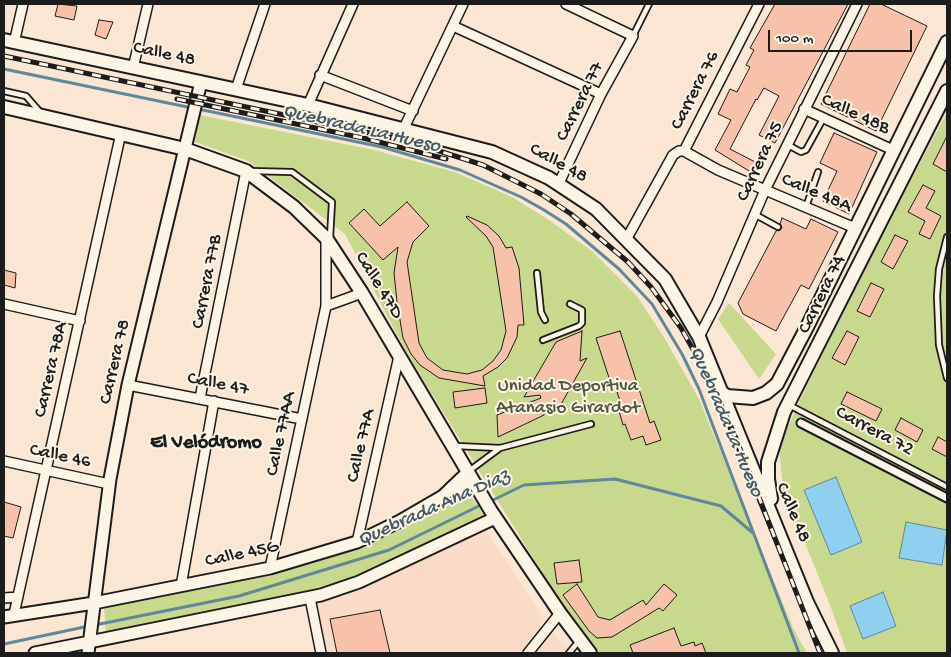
<!DOCTYPE html>
<meta charset="utf-8">
<style>
body{margin:0}
#map{position:relative;width:951px;height:657px;overflow:hidden;background:#fbe6d3;font-family:"Gochi Hand",sans-serif}
canvas{display:block}
.frame{position:absolute;inset:0;border:5px solid #1c1c1c;pointer-events:none}
.scale{position:absolute;left:768px;top:30px;width:144px;height:22px;box-sizing:border-box;border:2px solid #1c1c1c;border-top:0;padding-left:6px;font-size:15px;line-height:18px;white-space:nowrap;color:#1c1c1c;-webkit-text-stroke:4px #fcf5e5;paint-order:stroke}
</style>
<div id="map">
<canvas width="951" height="657"></canvas>
<div class="frame"></div>
<div class="scale">100 m</div>
</div>
<script>
const ctx = document.querySelector('canvas').getContext('2d');
ctx.lineJoin = 'round';
function fill(path, color) {
  ctx.fillStyle = color;
  ctx.fill(path, 'evenodd');
}
function toPath(rows) {
  const path = new Path2D();
  for (const r of rows) {
    path.moveTo(r[0], r[1]);
    for (let i = 2; i < r.length; i += 2) path.lineTo(r[i], r[i + 1]);
  }
  return path;
}
function strokePath(path, color, width, dash) {
  ctx.strokeStyle = color;
  ctx.lineWidth = width;
  ctx.lineCap = dash ? 'butt' : 'round';
  ctx.setLineDash(dash || []);
  ctx.stroke(path);
}
function drawText(font, color, halo, rows, align = 'center') {
  ctx.font = font + ' "Gochi Hand",sans-serif';
  ctx.lineWidth = 4;
  ctx.setLineDash([]);
  ctx.textBaseline = 'middle';
  ctx.strokeStyle = halo;
  ctx.fillStyle = color;
  for (const [text, x, y, turn = 0] of rows) {
    ctx.save();
    ctx.translate(x, y);
    ctx.rotate((+turn || 0) * Math.PI / 180);
    ctx.textAlign = isNaN(turn) ? turn : align;
    if (halo) ctx.strokeText(text, 0, 0);
    ctx.fillText(text, 0, 0);
    ctx.restore();
  }
}
fill(toPath([
 [486,530,544,620,519,653,326,653,316,603],
 [552,633,572,653,537,653]
]), '#fadbc7');
fill(toPath([
 [947,112,947,653,847,653,830,605,783,488,779,448,797,406,869,260],
 [200,115,374,150,455,172,512,197,549,220,593,252,637,296,665,339,699,399,794,630,807,653,595,653,541,571,419,373,397,335,345,234,248,161,195,142],
 [729,303,776,354,759,379,718,319],
 [466,488,486,518,323,590,106,635,104,606,360,545]
]), '#c8d98e');
const water = toPath([
 [836,477,862,542,831,555,804,490,836,477],
 [906,522,947,530,942,565,899,558,906,522],
 [883,592,896,626,863,639,850,606,883,592]
]);
fill(water, '#8dd0ef');
strokePath(water, '#60889b', 1);
strokePath(toPath([
 [4,69,192,108],
 [198,109,382,147,460,170,521,197,544,210,566,224,619,269,652,304,682,354,699,389,799,653],
 [489,502,524,485,615,479,721,506,753,533],
 [95,625,239,596,389,550,483,504],
 [4,644,89,626]
]), '#60889b', 3);
const building = toPath([
 [58,4,77,6,74,20,55,16,58,4],
 [775,4,848,4,775,143,759,135,779,96,764,88,757,100,756,99,730,149,759,164,754,174,715,150,731,120,718,114,730,89,737,92,750,67,746,65,754,50,750,48,775,4],
 [870,4,881,4,927,26,876,131,821,104,870,4],
 [99,20,113,22,106,39,95,35,99,20],
 [834,133,877,152,849,214,823,201,837,171,820,163,834,133],
 [947,136,947,172,933,164,947,136],
 [923,185,935,191,926,208,941,216,930,239,919,234,925,221,908,212,923,185],
 [407,202,429,226,413,242,407,262,419,343,427,358,443,370,467,374,482,370,493,361,501,350,506,331,493,247,486,236,466,217,467,216,487,225,499,236,506,248,512,247,519,268,524,325,518,325,517,337,507,358,498,367,483,376,485,386,439,378,420,365,411,354,403,338,397,302,394,273,398,247,383,260,349,223,364,209,380,226,407,202],
 [782,218,806,229,811,219,838,232,809,289,801,285,776,331,743,314,738,303,776,231,782,228,780,224,782,218],
 [895,235,908,241,893,269,881,262,895,235],
 [4,270,16,273,15,288,4,285,4,270],
 [871,283,884,289,870,317,857,311,871,283],
 [582,331,580,361,587,358,559,408,549,404,544,415,498,437,497,415,541,398,540,395,524,397,556,342,582,331],
 [620,331,650,423,654,421,661,440,646,445,643,436,631,440,625,424,623,425,619,411,623,410,616,389,613,390,596,338,620,331],
 [847,331,859,337,845,365,832,358,847,331],
 [485,388,487,403,455,408,453,392,485,388],
 [847,392,882,409,876,421,841,404,847,392],
 [901,418,923,430,917,442,895,430,901,418],
 [938,437,947,442,947,457,932,449,938,437],
 [4,502,21,507,13,538,4,536,4,502],
 [579,560,582,582,557,584,554,563,579,560],
 [577,584,598,617,610,620,643,600,646,605,664,584,677,595,663,611,659,608,612,637,597,638,589,631,563,595,577,584],
 [380,610,390,653,337,653,330,619,380,610],
 [674,628,681,646,694,642,695,646,702,643,706,653,633,653,630,645,674,628]
]);
fill(building, '#f8c2aa');
strokePath(building, '#1c1c1c', 1);
const service = toPath([
 [633,36,649,4],
 [4,91,26,96,40,112],
 [788,145,801,152,806,150,823,119],
 [250,171,292,172,332,202,330,238],
 [806,207,818,172],
 [754,214,778,227],
 [947,237,939,269,937,296,939,345,947,378],
 [537,273,541,312,545,320],
 [543,340,579,326,582,323,582,310,570,304],
 [789,405,947,487],
 [456,446,500,448,591,424],
 [469,471,500,448],
 [569,653,579,641]
]);
const pedestrian = toPath([
 [801,423,947,498]
]);
const minor = toPath([
 [453,26,601,94],
 [14,43,23,4],
 [133,68,148,4],
 [320,75,413,111],
 [236,89,265,4],
 [308,105,353,4],
 [804,109,893,150],
 [404,128,463,4],
 [684,151,718,170,855,228],
 [559,183,601,94,633,36,566,4],
 [627,238,673,155,679,151,684,151,759,4],
 [4,304,80,321],
 [326,306,362,293],
 [699,337,717,302,765,190,857,4],
 [128,385,302,419],
 [200,398,246,171],
 [4,461,109,484],
 [357,542,399,356],
 [270,568,326,306,326,239],
 [181,586,214,401],
 [4,598,18,597],
 [310,598,321,653],
 [14,614,121,133],
 [528,653,560,613]
]);
const tertiary = toPath([
 [4,617,94,603,270,568,357,542,400,521,443,496,467,473],
 [35,653,321,595,359,582,495,518],
 [88,653,110,479,128,385,201,82]
]);
const secondary = toPath([
 [4,40,308,105,492,152,549,178,596,209,665,279,699,337,807,602,832,653],
 [4,107,185,149,246,171,294,207,326,238,362,293,491,511,560,613,590,653],
 [721,392,727,396,753,398,766,393,777,384,807,327,947,42],
 [452,488,459,491,472,481],
 [771,499,768,479,768,462,784,412,947,91]
]);
strokePath(service, '#1c1c1c', 8);
strokePath(pedestrian, '#1c1c1c', 11);
strokePath(minor, '#1c1c1c', 12);
strokePath(tertiary, '#1c1c1c', 15);
strokePath(secondary, '#1c1c1c', 16);
strokePath(service, '#fcf5e5', 4.5);
strokePath(pedestrian, '#fcf5e5', 7);
strokePath(minor, '#fcf5e5', 9);
strokePath(tertiary, '#fcf5e5', 11);
strokePath(secondary, '#fcf5e5', 12);
const rail = toPath([
 [4,56,408,141,483,165,541,194,571,214,628,262,651,287,681,328,695,353,713,387,733,431,820,653],
 [177,99,363,138,446,159]
]);
strokePath(rail, '#1c1c1c', 5);
strokePath(rail, '#fcf5e5', 3, [9]);
drawText('19px', '#1c1c1c', '#fcf5e5', [
 ["Calle 48",164,55,12],
 ["Carrera 76",696,91,-63],
 ["Carrera 77",581,102,-64],
 ["Calle 48B",855,115,25],
 ["Carrera 75",761,162,-65],
 ["Calle 48",558,164,29],
 ["Calle 48A",816,194,23],
 ["Carrera 77B",208,282,-79],
 ["Calle 47D",378,286,58],
 ["Carrera 74",823,295,-64],
 ["Carrera 78",116,362,-77],
 ["Carrera 78A",52,370,-77],
 ["Calle 47",218,385,11],
 ["Carrera 72",874,432,28],
 ["Calle 77AA",282,434,-78],
 ["Calle 77A",362,446,-77],
 ["Calle 46",60,457,12],
 ["Calle 48",792,513,67],
 ["Calle 45G",242,555,-12]
]);
drawText('19px', '#50553e', '#fcf5e5', [
 ["Unidad Deportiva",568,387],
 ["Atanasio Girardot",568,409]
]);
drawText('italic 20px', '#445b66', '#fcf5e5', [
 ["Quebrada La Hueso",361,130,13],
 ["Quebrada La Hueso",725,422,67],
 ["Quebrada Ana Diaz",434,509,-24]
]);
drawText('bold 20px', '#1c1c1c', '#fcf5e5', [
 ["El Velódromo",206,444]
]);
</script>
